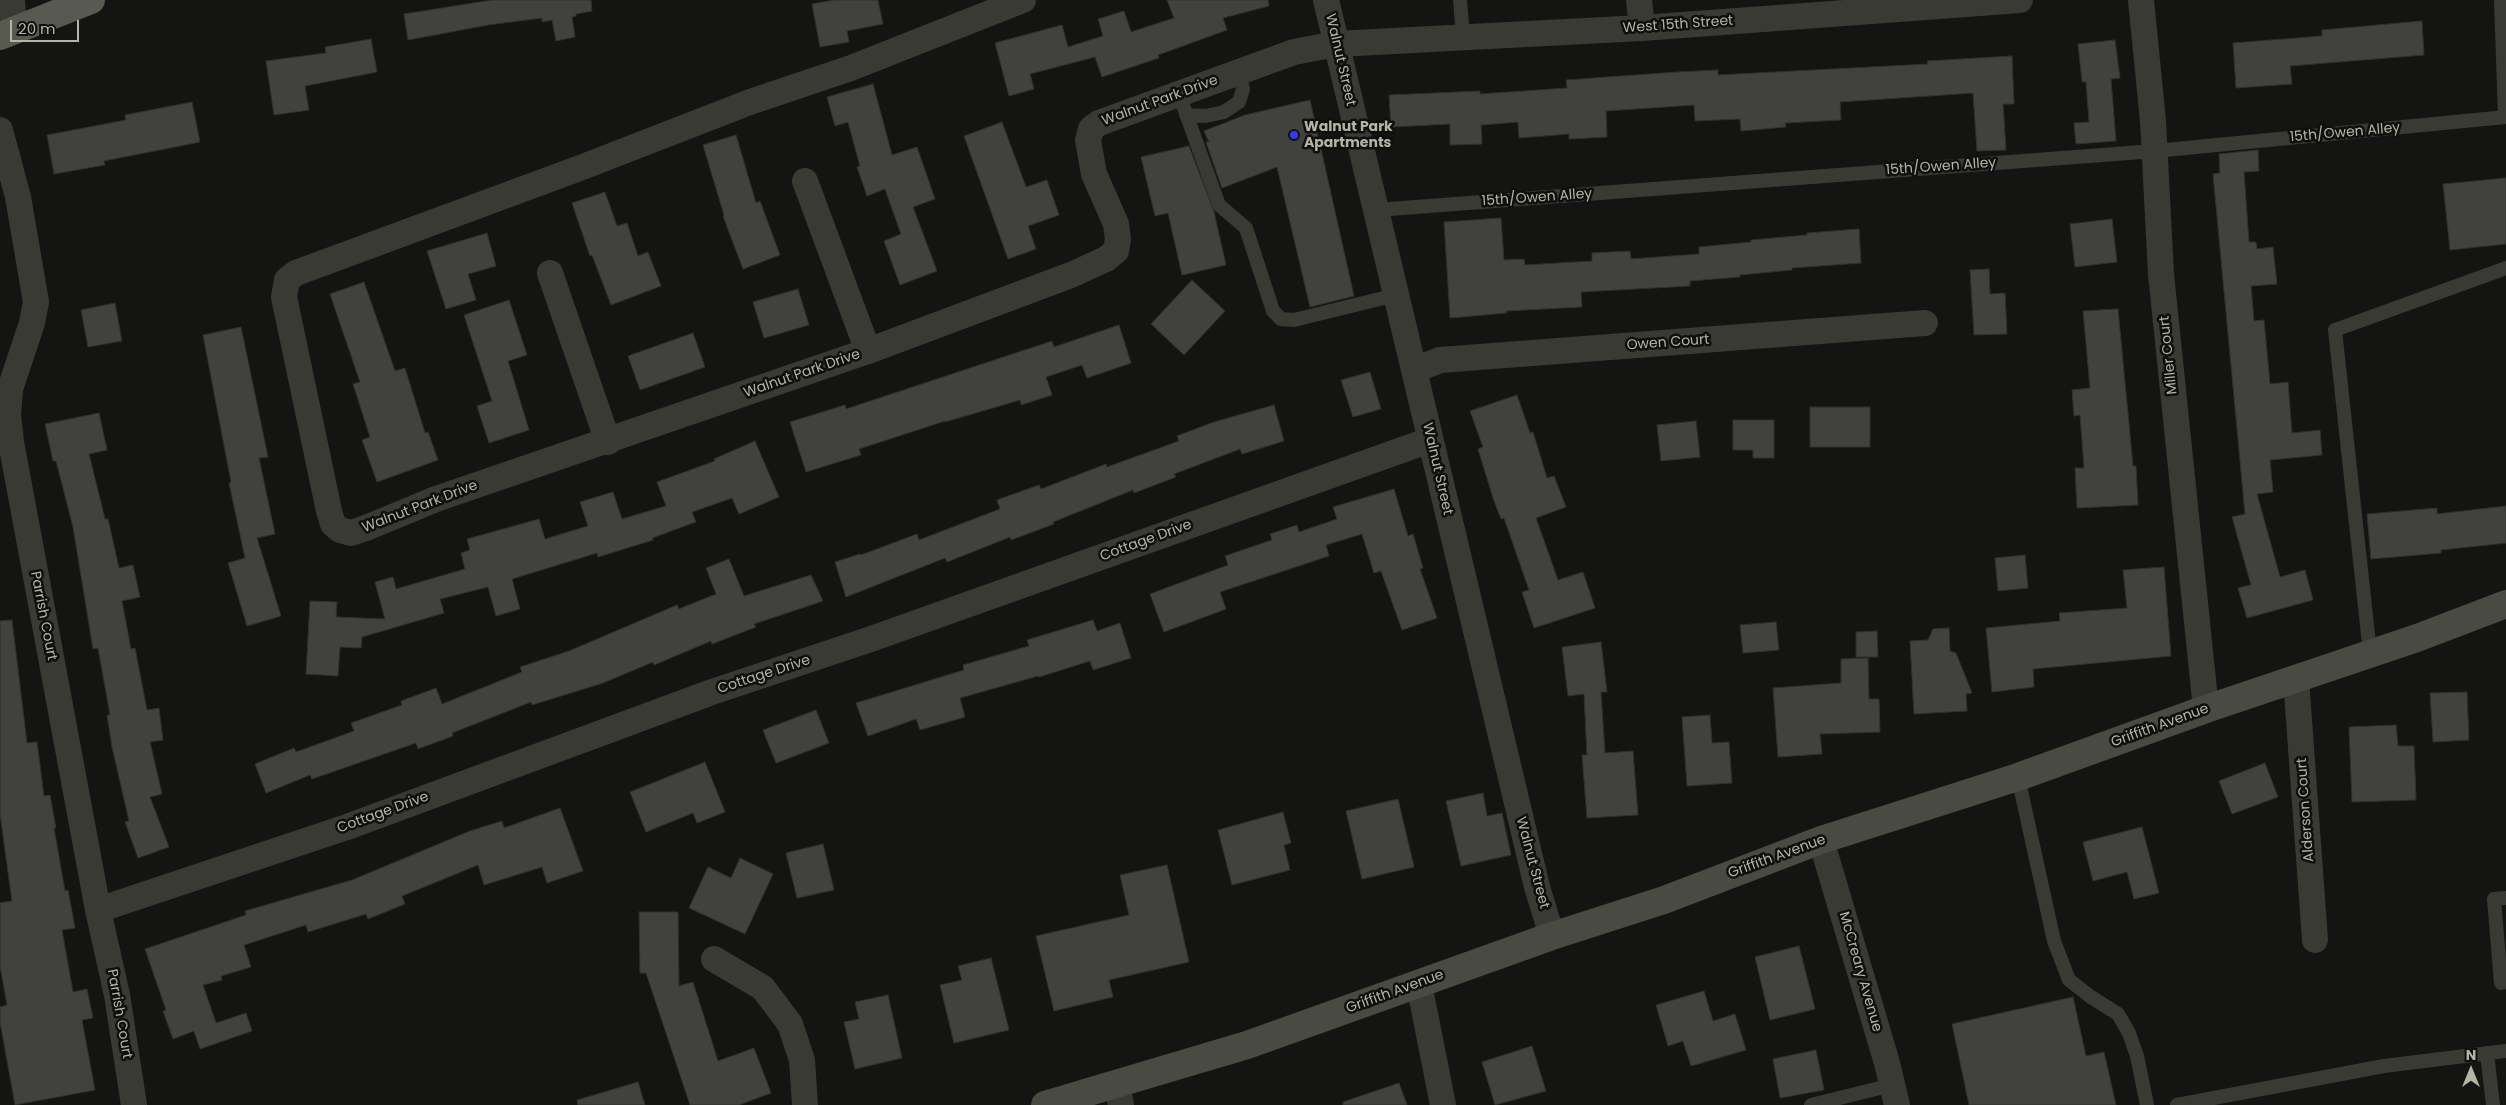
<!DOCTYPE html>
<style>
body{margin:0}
#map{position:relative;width:2506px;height:1105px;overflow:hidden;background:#141513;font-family:Poppins,sans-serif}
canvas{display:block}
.north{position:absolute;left:2446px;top:1045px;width:50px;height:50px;-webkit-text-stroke:4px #0f100e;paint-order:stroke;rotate:0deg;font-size:14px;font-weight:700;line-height:20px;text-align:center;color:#b5b5a5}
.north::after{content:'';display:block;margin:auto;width:18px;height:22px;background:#b5b5a5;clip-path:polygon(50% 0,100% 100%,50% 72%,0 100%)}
.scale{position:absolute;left:10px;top:20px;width:69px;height:22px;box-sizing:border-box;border:2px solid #b5b5a5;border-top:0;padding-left:6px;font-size:15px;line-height:18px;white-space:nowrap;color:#b5b5a5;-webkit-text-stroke:4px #0f100e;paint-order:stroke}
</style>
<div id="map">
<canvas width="2506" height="1105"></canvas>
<div class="north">N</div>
<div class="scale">20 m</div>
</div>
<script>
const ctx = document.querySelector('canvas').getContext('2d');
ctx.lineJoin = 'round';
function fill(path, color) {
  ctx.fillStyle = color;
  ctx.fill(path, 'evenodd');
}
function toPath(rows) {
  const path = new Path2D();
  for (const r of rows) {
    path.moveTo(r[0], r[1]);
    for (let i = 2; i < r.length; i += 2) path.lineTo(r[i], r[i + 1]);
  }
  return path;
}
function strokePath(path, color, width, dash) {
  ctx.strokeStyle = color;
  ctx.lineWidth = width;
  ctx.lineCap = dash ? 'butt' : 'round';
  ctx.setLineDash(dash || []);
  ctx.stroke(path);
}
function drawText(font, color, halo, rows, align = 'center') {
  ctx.font = font + ' Poppins,sans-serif';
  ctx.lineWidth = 5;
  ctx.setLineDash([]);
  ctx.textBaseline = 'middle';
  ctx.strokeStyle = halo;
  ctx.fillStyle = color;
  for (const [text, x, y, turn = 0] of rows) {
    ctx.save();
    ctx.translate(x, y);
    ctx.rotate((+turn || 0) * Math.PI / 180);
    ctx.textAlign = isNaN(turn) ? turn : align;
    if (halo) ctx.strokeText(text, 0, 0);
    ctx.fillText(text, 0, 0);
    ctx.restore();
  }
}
const building = toPath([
 [492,0,591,0,592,11,576,14,576,16,572,17,575,37,556,41,552,20,542,22,542,18,488,25,408,40,404,14,492,0],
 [834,0,878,0,883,24,847,31,849,42,820,47,812,4,834,0],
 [1167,0,1268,0,1269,6,1223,18,1227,30,1158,55,1159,58,1102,77,1095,57,1030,74,1034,89,1009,96,995,43,1062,25,1068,47,1103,36,1098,19,1124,11,1131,32,1174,18,1167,0],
 [2422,21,2424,55,2290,66,2292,84,2236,88,2233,43,2322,36,2322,30,2422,21],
 [371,39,377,72,305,86,309,110,274,115,266,61,326,53,325,47,371,39],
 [2115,40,2120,78,2111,79,2116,141,2076,144,2074,123,2089,122,2086,82,2082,82,2078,44,2115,40],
 [2012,56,2014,104,2003,104,2006,150,1977,151,1973,93,1840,102,1841,120,1785,123,1786,127,1741,131,1740,119,1695,121,1694,105,1606,111,1607,137,1569,139,1569,134,1519,138,1518,122,1481,125,1482,144,1450,145,1450,124,1391,127,1389,95,1480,91,1480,94,1567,88,1566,80,1677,72,1718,70,1718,75,1928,64,1927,61,2012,56],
 [873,84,892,155,917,147,935,199,913,207,937,271,900,285,884,241,901,234,885,189,867,196,857,167,860,166,848,122,835,126,827,97,873,84],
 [1310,100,1354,296,1310,307,1277,167,1222,188,1206,142,1209,142,1204,131,1245,115,1310,100],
 [192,102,200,142,104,161,105,165,54,174,47,135,126,120,125,115,192,102],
 [1002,122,1026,187,1047,180,1059,215,1028,226,1036,249,1008,259,964,136,1002,122],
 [736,135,756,203,760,201,780,255,743,269,723,216,724,215,703,145,736,135],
 [1189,146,1214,212,1226,265,1182,275,1168,213,1155,216,1141,157,1189,146],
 [2258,150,2259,171,2244,172,2249,242,2256,242,2257,249,2273,247,2277,284,2251,286,2254,321,2264,320,2270,384,2288,382,2292,433,2320,430,2322,455,2270,460,2273,492,2257,494,2280,577,2305,570,2313,600,2247,618,2238,588,2251,585,2232,517,2245,514,2213,174,2220,173,2219,154,2258,150],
 [2506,178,2506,244,2450,250,2443,184,2506,178],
 [605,192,617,226,627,223,638,256,648,252,661,286,611,305,592,255,590,256,572,203,605,192],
 [1501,218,1504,260,1524,259,1525,265,1592,261,1592,253,1630,251,1631,259,1699,254,1699,247,1751,242,1751,240,1807,235,1807,233,1859,229,1861,263,1792,268,1792,270,1740,275,1740,277,1690,281,1690,286,1581,292,1582,307,1506,311,1507,313,1450,318,1444,222,1501,218],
 [2112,219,2117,262,2075,267,2070,224,2112,219],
 [487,233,496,266,468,274,476,300,446,309,427,251,487,233],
 [1989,269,1990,294,2005,293,2007,334,1974,335,1970,270,1989,269],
 [1192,280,1225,311,1184,355,1151,324,1192,280],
 [364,282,395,371,405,368,425,433,428,432,438,460,377,482,362,440,370,437,353,384,360,382,330,294,364,282],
 [798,289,809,325,764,338,753,302,798,289],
 [509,300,527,355,508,361,529,430,489,443,477,406,492,401,464,315,509,300],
 [115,303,122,341,88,347,81,310,115,303],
 [2118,309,2133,466,2136,466,2138,505,2077,508,2075,468,2084,468,2080,415,2074,416,2072,390,2090,388,2083,311,2118,309],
 [1119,325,1131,363,1087,378,1082,365,1046,377,1052,395,1021,405,1020,400,945,422,945,421,859,449,861,455,806,472,790,422,845,405,846,409,1052,341,1054,347,1119,325],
 [241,327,268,457,259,458,275,534,257,538,281,616,247,626,228,563,245,558,229,483,231,482,203,335,241,327],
 [693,333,705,367,640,390,628,356,693,333],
 [1370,372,1381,409,1353,417,1341,380,1370,372],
 [1517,395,1530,433,1533,432,1547,478,1554,476,1566,507,1536,518,1558,580,1583,572,1595,608,1534,628,1522,592,1529,590,1504,518,1501,519,1493,498,1478,449,1483,447,1470,411,1517,395],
 [1274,405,1284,441,1242,454,1240,449,1174,474,1176,477,1134,493,1133,490,1053,522,1054,524,1011,540,1010,537,947,562,945,558,846,597,835,562,860,554,861,555,917,534,919,540,1000,509,997,500,1039,485,1041,489,1106,464,1107,467,1179,441,1177,436,1214,422,1274,405],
 [1810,407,1870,407,1870,447,1810,447,1810,407],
 [99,413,107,450,89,454,105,519,108,519,119,568,133,565,140,597,122,601,131,649,135,648,147,710,159,708,163,740,150,742,162,794,150,797,169,847,138,858,125,822,129,821,112,747,107,715,110,715,98,648,93,649,73,527,56,461,53,461,45,424,99,413],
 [1733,420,1774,420,1774,458,1753,458,1753,450,1733,450,1733,420],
 [1696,421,1700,457,1661,461,1657,425,1696,421],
 [755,441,779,497,739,514,732,498,692,512,696,522,652,538,653,540,598,557,597,553,512,579,520,609,496,616,488,587,440,599,444,613,362,637,361,648,340,647,338,676,306,674,310,601,337,602,336,617,385,619,375,582,393,577,396,589,465,569,461,553,470,550,467,539,539,519,545,539,588,526,580,502,613,492,622,519,666,506,657,482,715,461,714,459,755,441],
 [1394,489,1408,536,1413,534,1423,568,1420,569,1437,618,1402,630,1381,571,1374,573,1362,534,1326,545,1329,556,1220,592,1226,609,1164,632,1150,594,1228,565,1225,556,1272,540,1270,534,1297,525,1299,532,1337,519,1333,507,1394,489],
 [2506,506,2506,543,2441,550,2441,553,2371,559,2367,514,2437,508,2437,514,2506,506],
 [2025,555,2028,588,1998,591,1995,558,2025,555],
 [729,559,744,596,811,575,823,601,754,624,756,627,712,644,711,641,654,665,653,662,603,683,532,705,531,702,452,733,453,736,418,749,416,743,312,779,310,775,266,793,255,764,294,748,296,752,354,731,351,723,402,705,401,701,436,688,442,704,522,672,520,667,569,651,677,605,679,609,716,594,706,568,729,559],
 [2164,567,2171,656,2033,669,2034,687,1992,692,1986,628,2060,621,2059,613,2127,608,2123,570,2164,567],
 [12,620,27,743,37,742,44,796,50,795,56,828,54,828,65,891,68,890,75,928,62,930,73,992,87,989,93,1018,82,1020,95,1090,15,1105,0,1022,0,1007,7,1005,0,966,0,903,12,901,0,814,0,621,12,620],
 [1093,620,1097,631,1120,623,1131,658,1093,670,1090,661,1039,677,1038,676,960,698,965,717,920,730,916,719,868,736,856,703,964,670,963,665,1029,646,1027,640,1093,620],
 [1776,622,1779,650,1743,653,1740,625,1776,622],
 [1949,628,1950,651,1956,653,1972,693,1966,694,1967,711,1914,714,1910,641,1928,640,1933,629,1949,628],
 [1877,631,1878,657,1856,657,1856,632,1877,631],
 [1601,642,1607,692,1601,692,1605,753,1633,751,1638,815,1587,818,1582,755,1587,755,1584,694,1568,696,1562,647,1601,642],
 [1868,658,1869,699,1879,699,1880,732,1820,734,1822,754,1778,757,1773,688,1841,683,1841,659,1868,658],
 [2467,692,2469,740,2433,742,2430,693,2467,692],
 [816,710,829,743,776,763,763,730,816,710],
 [1710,715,1712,743,1729,742,1732,783,1687,786,1682,717,1710,715],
 [2396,725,2398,746,2414,746,2416,800,2352,802,2349,727,2396,725],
 [705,762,725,812,697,823,693,813,646,832,630,792,705,762],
 [2265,763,2278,797,2232,814,2219,781,2265,763],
 [1483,793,1487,816,1502,813,1511,855,1461,866,1446,801,1483,793],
 [1398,799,1414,867,1362,879,1346,811,1398,799],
 [560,808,583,871,547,883,542,867,484,885,478,865,402,896,405,904,368,919,366,914,308,932,306,925,244,945,251,967,221,976,222,980,203,985,216,1023,246,1013,252,1031,200,1049,194,1031,173,1039,163,1011,166,1010,145,949,246,915,245,911,352,880,470,831,502,821,504,828,560,808],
 [1283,812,1291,843,1284,845,1290,870,1232,885,1218,830,1283,812],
 [2142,827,2159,893,2134,899,2127,872,2093,881,2083,842,2142,827],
 [823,844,834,890,797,898,786,853,823,844],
 [740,858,773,874,745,934,689,908,708,867,731,878,740,858],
 [1167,865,1189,962,1109,980,1113,997,1054,1011,1036,936,1129,915,1120,875,1167,865],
 [639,912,678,912,679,986,693,982,718,1061,754,1048,771,1093,739,1105,690,1105,646,973,640,973,639,912],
 [1799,946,1815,1009,1770,1020,1755,957,1799,946],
 [991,958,1009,1030,954,1043,940,985,962,980,958,966,991,958],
 [1704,991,1713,1021,1735,1014,1746,1050,1691,1066,1683,1041,1668,1046,1656,1005,1704,991],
 [888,995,902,1058,855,1069,844,1022,859,1019,855,1002,888,995],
 [2073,997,2086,1056,2104,1052,2116,1105,1969,1105,1952,1024,2073,997],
 [1532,1046,1546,1091,1495,1105,1482,1062,1532,1046],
 [1816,1050,1824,1090,1780,1098,1773,1059,1816,1050],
 [638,1082,645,1105,578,1105,577,1100,638,1082],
 [1399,1083,1407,1105,1343,1105,1343,1102,1399,1083]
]);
fill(building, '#41423d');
strokePath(building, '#30312d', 1);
strokePath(toPath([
 [1460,0,1463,37],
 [2501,0,2505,117],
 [1179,94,1219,205,1246,228,1273,311,1281,319,1294,320,1396,295],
 [1186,115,1206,116,1224,112,1239,102,1243,89,1239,72],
 [1376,210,2155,151,2506,117],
 [2370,653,2335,330,2506,268],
 [2018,777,2054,941,2069,980,2091,997,2118,1014,2129,1033,2137,1056,2147,1105],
 [2506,898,2494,899,2501,983,2506,982],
 [2487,1053,2493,1105],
 [1811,1105,1892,1085],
 [2177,1105,2384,1066,2506,1051]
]), '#393a34', 14);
strokePath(toPath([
 [12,0,14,31],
 [1023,0,851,68,750,102,580,168,296,273,287,280,284,297,329,511,333,524,340,530,351,533,366,528,436,499,868,351,1071,275,1106,259,1116,251,1118,239,1116,224,1094,174,1088,140,1091,129,1099,123,1294,52,1336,44,1642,28,2020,0],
 [1326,0,1537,887,1552,936],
 [1639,0,1642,28],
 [2141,0,2153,121,2161,274,2206,709],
 [0,130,18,197,36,302,32,323,10,389,8,415,11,442,98,910,117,995,134,1105],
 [805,181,868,351],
 [550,273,608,442],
 [1414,370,1440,360,1925,323],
 [2296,679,2315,940],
 [1821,840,1887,1063,1897,1105],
 [98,910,347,827,712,692,871,639,1430,440],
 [714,959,763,988,790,1024,802,1060,805,1105],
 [1419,984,1443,1105],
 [1117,1085,1121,1105]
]), '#393a34', 26);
strokePath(toPath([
 [1045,1105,1247,1045,1552,936,1664,900,1821,840,2018,777,2206,709,2417,638,2506,604]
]), '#494a42', 28);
strokePath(toPath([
 [0,36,91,0]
]), '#585950', 28);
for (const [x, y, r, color] of [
 [1294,135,5,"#333bed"]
]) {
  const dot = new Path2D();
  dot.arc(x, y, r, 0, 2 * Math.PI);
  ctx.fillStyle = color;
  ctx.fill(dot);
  strokePath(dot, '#0f100e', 2);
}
drawText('14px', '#b5b5a5', '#0f100e', [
 ["West 15th Street",1678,25,-4],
 ["Walnut Street",1340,60,77],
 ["Walnut Park Drive",1160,101,-20],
 ["15th/Owen Alley",2345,133,-5],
 ["15th/Owen Alley",1941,167,-4],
 ["15th/Owen Alley",1537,198,-4],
 ["Owen Court",1668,343,-4],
 ["Miller Court",2169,355,-96],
 ["Walnut Park Drive",802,374,-19],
 ["Walnut Street",1437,469,77],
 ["Walnut Park Drive",420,507,-21],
 ["Cottage Drive",1146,541,-20],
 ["Parrish Court",43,616,79],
 ["Cottage Drive",764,675,-18],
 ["Griffith Avenue",2160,726,-20],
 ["Alderson Court",2306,810,-94],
 ["Cottage Drive",383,813,-20],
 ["Griffith Avenue",1777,857,-20],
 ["Walnut Street",1532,863,75],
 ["McCreary Avenue",1860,972,74],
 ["Griffith Avenue",1395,992,-20],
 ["Parrish Court",119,1014,80]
]);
drawText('bold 14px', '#b5b5a5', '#0f100e', [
 ["Walnut Park",1304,127],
 ["Apartments",1304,143]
], 'left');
</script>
